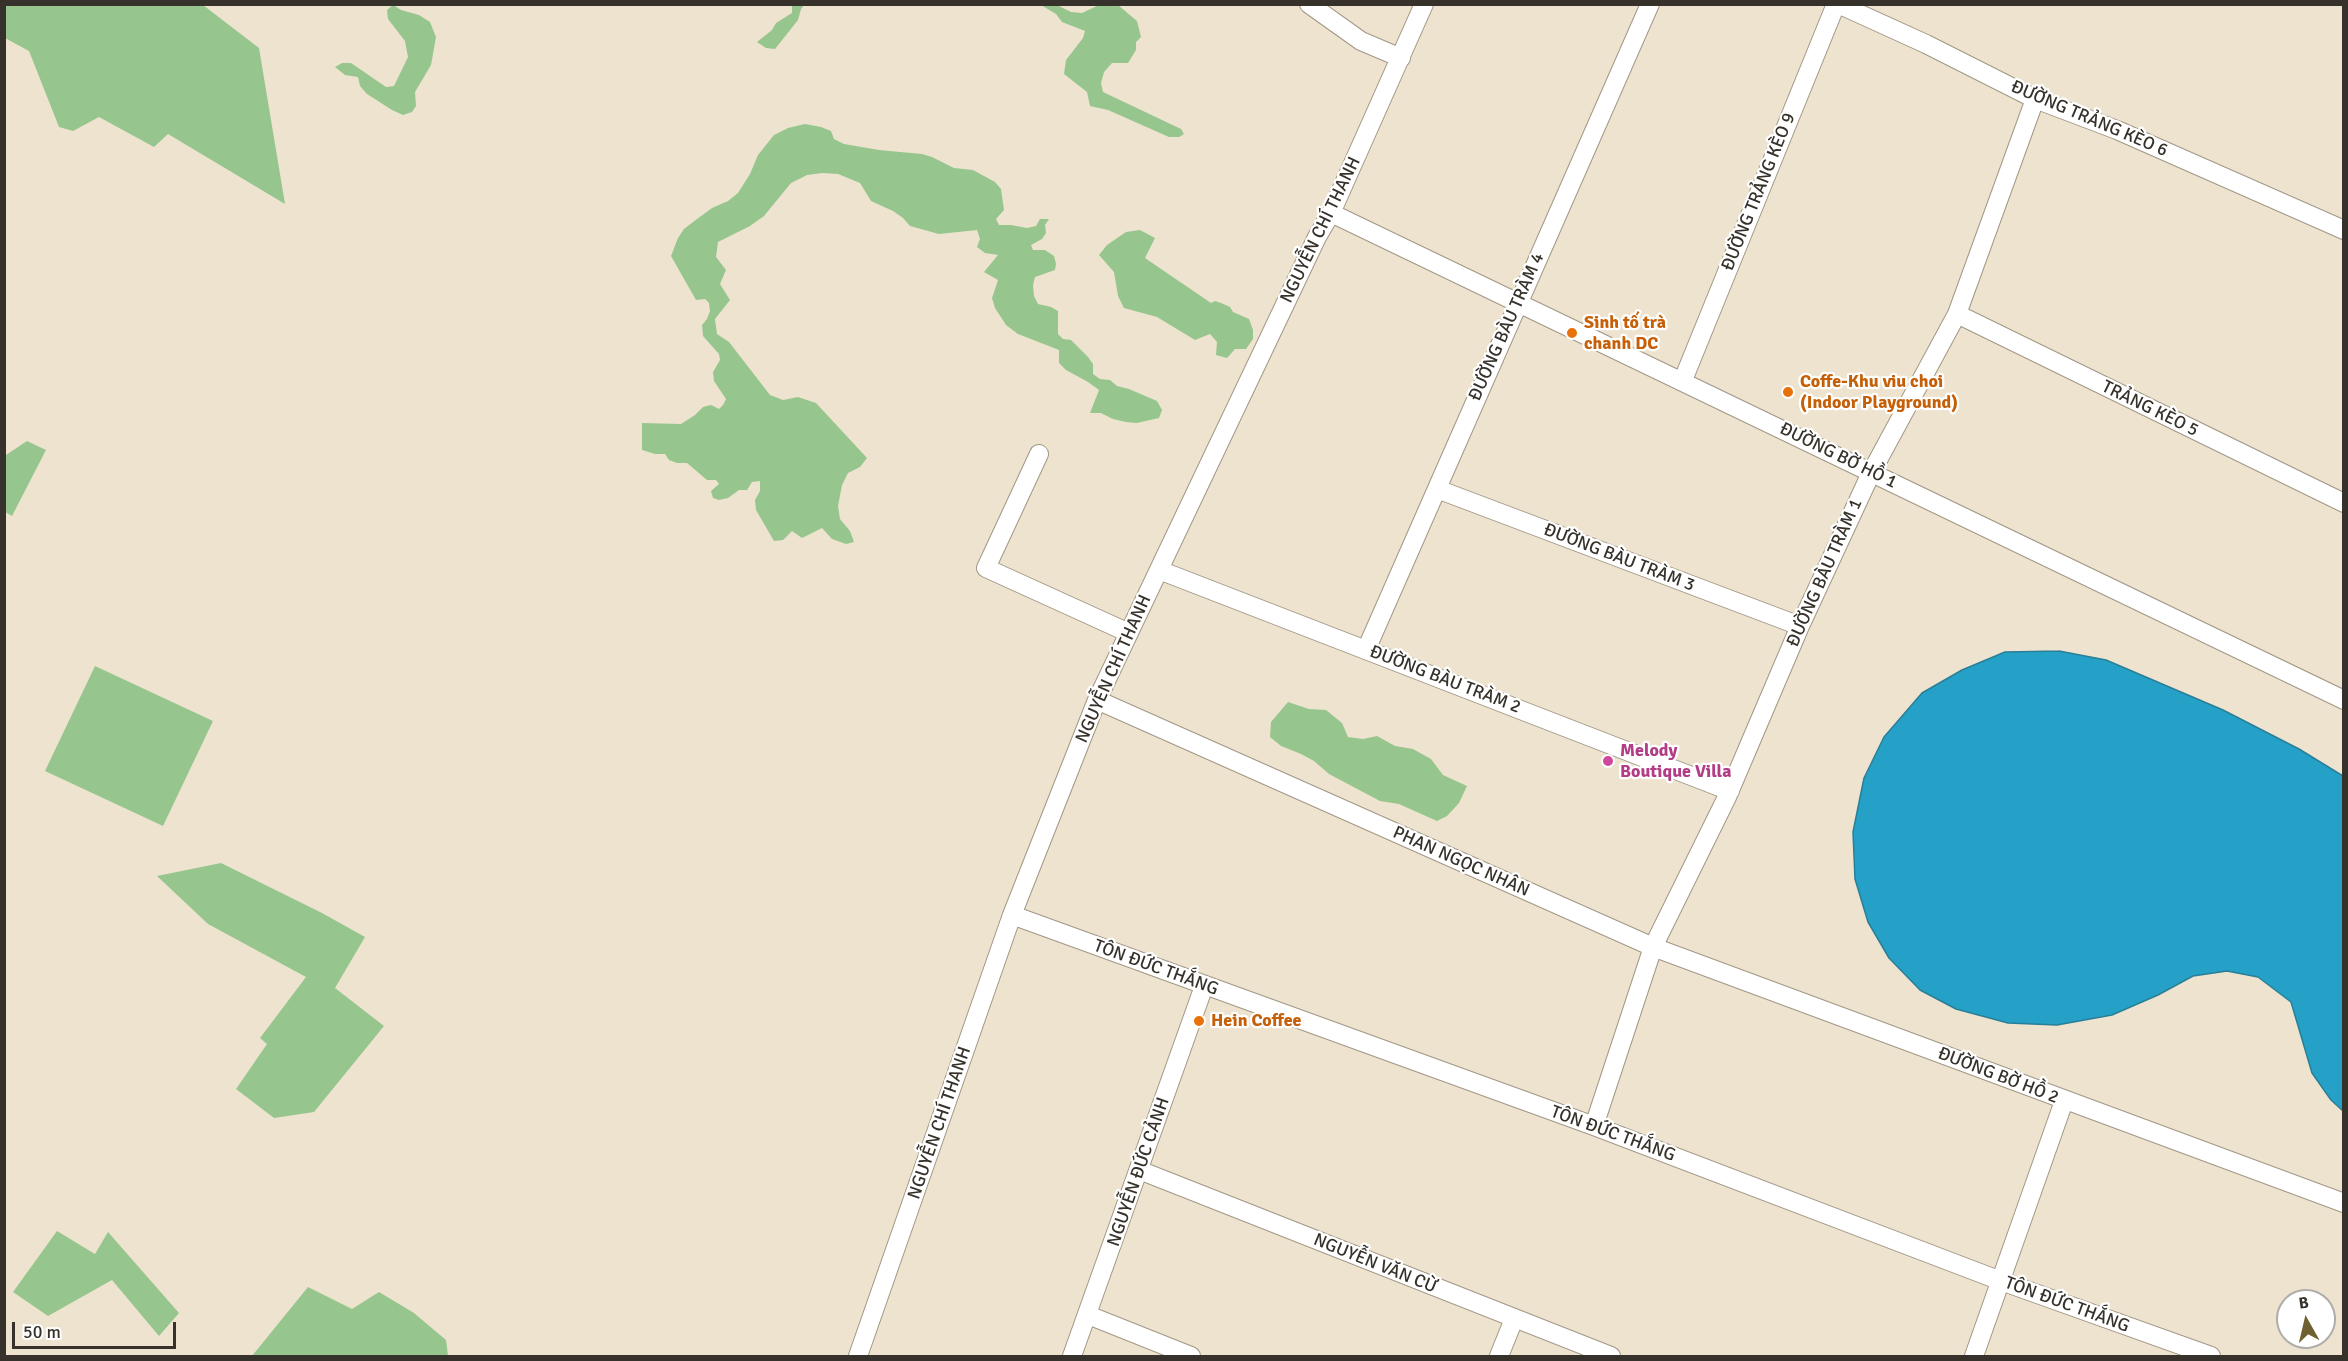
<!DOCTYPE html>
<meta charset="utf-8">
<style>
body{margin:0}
#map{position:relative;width:2348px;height:1361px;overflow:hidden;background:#eee3cf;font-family:Signika,sans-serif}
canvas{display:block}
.frame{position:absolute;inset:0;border:6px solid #36322b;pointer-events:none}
.north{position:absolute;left:2276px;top:1289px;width:60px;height:60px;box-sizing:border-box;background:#fff;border:2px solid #afadaa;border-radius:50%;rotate:352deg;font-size:16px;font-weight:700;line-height:24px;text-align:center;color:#36322b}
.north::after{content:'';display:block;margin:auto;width:21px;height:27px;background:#6f612f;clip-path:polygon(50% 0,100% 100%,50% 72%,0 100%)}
.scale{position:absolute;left:12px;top:1322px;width:164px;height:27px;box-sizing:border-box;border:3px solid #36322b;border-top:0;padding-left:8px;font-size:18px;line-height:21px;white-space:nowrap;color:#36322b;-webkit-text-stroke:4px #fff;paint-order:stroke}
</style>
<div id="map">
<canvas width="2348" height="1361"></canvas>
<div class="frame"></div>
<div class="north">B</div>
<div class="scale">50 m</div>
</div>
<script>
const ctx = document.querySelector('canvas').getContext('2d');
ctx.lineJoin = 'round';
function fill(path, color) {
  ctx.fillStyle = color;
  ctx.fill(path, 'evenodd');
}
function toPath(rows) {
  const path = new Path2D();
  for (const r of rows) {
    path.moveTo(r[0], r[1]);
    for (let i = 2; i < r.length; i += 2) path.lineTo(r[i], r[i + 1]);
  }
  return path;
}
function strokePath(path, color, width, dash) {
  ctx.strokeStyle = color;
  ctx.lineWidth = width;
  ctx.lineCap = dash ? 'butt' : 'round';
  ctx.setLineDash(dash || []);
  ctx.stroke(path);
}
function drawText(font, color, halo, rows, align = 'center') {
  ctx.font = font + ' Signika,sans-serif';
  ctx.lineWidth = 4.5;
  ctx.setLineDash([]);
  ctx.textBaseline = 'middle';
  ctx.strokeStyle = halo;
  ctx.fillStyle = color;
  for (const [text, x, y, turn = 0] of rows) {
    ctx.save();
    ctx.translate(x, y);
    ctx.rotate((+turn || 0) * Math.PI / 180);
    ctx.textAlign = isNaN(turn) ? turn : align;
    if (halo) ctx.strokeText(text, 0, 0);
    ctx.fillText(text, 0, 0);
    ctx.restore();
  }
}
fill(toPath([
 [4,5,203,5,259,48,285,204,168,134,154,147,99,117,73,131,59,127,29,51,5,38],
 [393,5,401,10,419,15,430,22,436,37,431,65,415,92,416,106,412,112,403,115,392,110,367,94,360,86,358,77,345,75,335,67,342,63,351,63,386,87,394,86,408,57,405,41,388,19,387,10],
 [792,5,804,5,801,9,798,20,775,49,766,48,757,42,772,30,776,23,792,13],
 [1041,5,1057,5,1071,12,1082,13,1099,5,1118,5,1137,21,1141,37,1136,42,1136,50,1128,63,1112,63,1104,72,1101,83,1103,92,1181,129,1184,134,1179,137,1169,137,1108,110,1090,106,1087,92,1064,74,1066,60,1083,38,1085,31,1062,22,1056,14],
 [805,124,821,127,831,131,834,139,844,144,879,150,922,154,932,157,954,168,973,170,995,182,1001,189,1004,210,996,219,999,225,1011,225,1027,228,1036,226,1040,219,1049,219,1045,225,1046,233,1042,239,1031,245,1033,250,1045,250,1054,256,1056,264,1055,270,1035,277,1033,285,1034,296,1038,304,1051,307,1058,311,1058,334,1063,339,1071,340,1088,357,1093,364,1093,374,1100,379,1110,380,1117,386,1129,389,1157,401,1162,410,1159,418,1137,423,1126,422,1113,419,1101,413,1090,413,1099,390,1088,382,1066,370,1059,363,1059,350,1018,334,1006,325,995,308,992,298,998,280,984,272,998,255,985,253,977,247,980,239,977,230,939,234,910,226,903,218,893,211,871,201,860,183,838,174,822,173,807,175,791,183,764,216,750,226,718,242,716,257,726,270,720,284,730,300,715,319,717,334,729,342,770,395,783,400,798,397,816,403,867,458,860,467,848,473,842,485,838,506,840,519,850,531,854,542,846,544,832,539,822,528,802,538,792,531,783,540,774,541,756,510,755,500,760,491,760,481,752,482,747,490,739,490,728,498,719,500,713,498,711,491,719,484,716,480,707,480,687,463,677,463,669,460,665,454,655,454,642,450,642,423,681,424,695,415,703,407,711,405,719,409,723,405,726,399,714,381,713,372,720,360,719,354,703,336,702,325,707,319,710,311,709,303,705,299,696,300,671,256,678,238,684,229,693,222,712,208,728,201,738,193,750,174,758,155,774,135,788,128],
 [1140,230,1155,238,1145,258,1211,303,1215,301,1221,303,1230,307,1233,312,1249,319,1253,330,1253,339,1246,349,1235,349,1227,358,1216,355,1217,342,1210,334,1195,340,1157,317,1124,308,1118,296,1114,272,1099,255,1107,245,1126,232],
 [27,441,46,450,12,516,5,512,5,453,6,455],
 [95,666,213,721,163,826,45,771],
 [1288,702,1309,709,1326,710,1342,723,1348,737,1363,739,1377,736,1395,746,1413,749,1431,759,1443,775,1467,786,1459,803,1447,816,1437,821,1399,804,1380,801,1329,774,1314,761,1301,754,1281,746,1270,737,1271,722],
 [221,863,322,913,365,937,335,988,384,1026,314,1112,274,1118,236,1089,267,1044,260,1038,306,977,208,924,157,876],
 [57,1231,95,1254,108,1232,179,1313,159,1336,112,1280,48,1316,13,1292],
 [308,1287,352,1309,379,1292,414,1313,446,1340,448,1356,252,1356]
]), '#96c68e');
const water = toPath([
 [2059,651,2106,660,2223,710,2299,749,2343,776,2343,1111,2331,1100,2312,1073,2291,1002,2258,977,2227,971,2193,976,2158,995,2112,1015,2057,1025,2008,1023,1956,1009,1920,990,1889,958,1868,922,1855,879,1853,832,1864,778,1884,737,1922,693,1962,670,2005,652,2059,651]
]);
fill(water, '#25a0c6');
strokePath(water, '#2a7f98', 1.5);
const minor = toPath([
 [1309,4,1361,41,1401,58],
 [1838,4,1926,44,2035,99,2117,130,2344,230],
 [1331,213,2344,700],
 [1957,314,2344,503],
 [1683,380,1836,4],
 [1039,454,986,568,1129,633],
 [1437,489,1800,626],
 [1159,570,1730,791],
 [1366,650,1650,4],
 [1097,700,1653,947,2344,1203],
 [1012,915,1594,1126,2001,1281,2211,1356],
 [1594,1126,1653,947,1727,797,1800,626,1871,473,1957,314,2035,99],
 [1139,1170,1611,1356],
 [1088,1315,1191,1356],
 [858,1356,1012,915,1097,700,1317,237,1331,213,1424,4],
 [1072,1356,1204,986],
 [1499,1356,1514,1319],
 [1974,1356,2064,1101]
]);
strokePath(minor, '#a19785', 20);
strokePath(minor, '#fff', 18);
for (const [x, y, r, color] of [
 [1572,333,6,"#e8710a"],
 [1788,392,6,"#e8710a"],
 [1608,761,6,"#d1479c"],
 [1199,1021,6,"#e8710a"]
]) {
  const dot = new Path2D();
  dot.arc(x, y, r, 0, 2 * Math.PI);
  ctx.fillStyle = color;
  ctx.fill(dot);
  strokePath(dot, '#fff', 2);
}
drawText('18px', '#36322b', '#fff', [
 ["ĐƯỜNG TRẢNG KÈO 6",2089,119,23],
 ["ĐƯỜNG TRẢNG KÈO 9",1759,192,-68],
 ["NGUYỄN CHÍ THANH",1321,230,-64],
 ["ĐƯỜNG BÀU TRÀM 4",1507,327,-66],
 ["TRẢNG KÈO 5",2150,409,26],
 ["ĐƯỜNG BỜ HỒ 1",1838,456,26],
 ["ĐƯỜNG BÀU TRÀM 3",1619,558,21],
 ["ĐƯỜNG BÀU TRÀM 1",1825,573,-66],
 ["NGUYỄN CHÍ THANH",1114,669,-66],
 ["ĐƯỜNG BÀU TRÀM 2",1445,680,21],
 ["PHAN NGỌC NHÂN",1461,862,24],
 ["TÔN ĐỨC THẮNG",1156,968,20],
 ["ĐƯỜNG BỜ HỒ 2",1998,1076,21],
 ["NGUYỄN CHÍ THANH",940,1123,-71],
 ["TÔN ĐỨC THẮNG",1613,1134,20],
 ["NGUYỄN ĐỨC CẢNH",1139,1172,-71],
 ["NGUYỄN VĂN CỪ",1375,1264,22],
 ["TÔN ĐỨC THẮNG",2067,1305,20]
]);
drawText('bold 18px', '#c56008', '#fff', [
 ["Sinh tố trà",1584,323],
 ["chanh DC",1584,344],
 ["Coffe-Khu viu choi",1800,382],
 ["(Indoor Playground)",1800,403],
 ["Hein Coffee",1211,1021]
], 'left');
drawText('bold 18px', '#b23c85', '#fff', [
 ["Melody",1620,751],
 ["Boutique Villa",1620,772]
], 'left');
</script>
